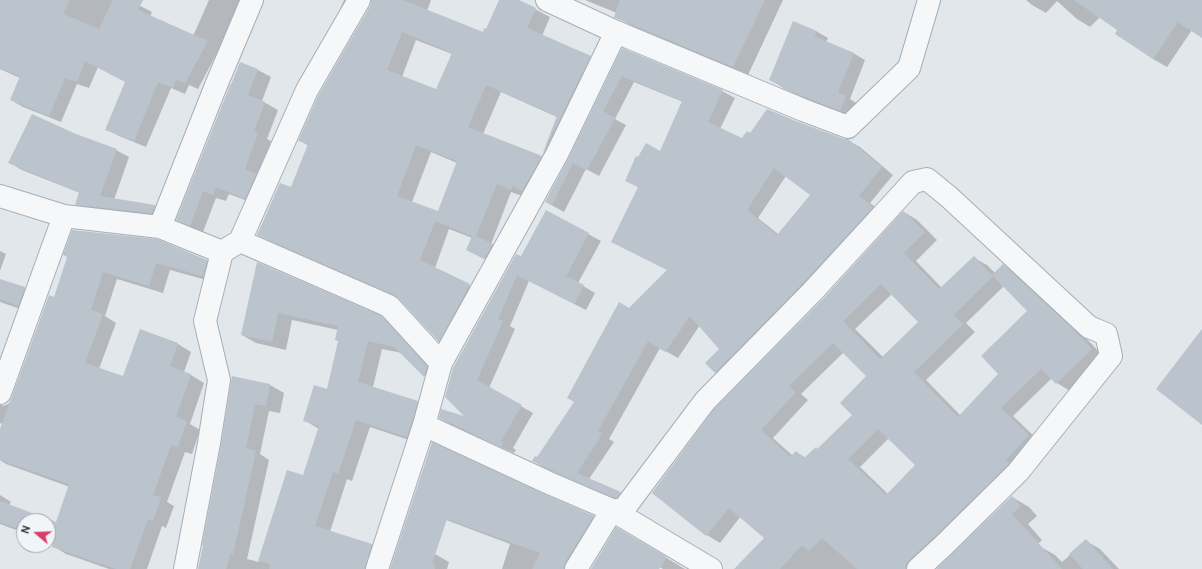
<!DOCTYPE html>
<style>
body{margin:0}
#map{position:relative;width:1202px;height:569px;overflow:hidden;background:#e2e7eb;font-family:Cabin,sans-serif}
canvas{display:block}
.north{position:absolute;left:16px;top:513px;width:40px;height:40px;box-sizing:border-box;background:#f2f5f8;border:1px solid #a1a9b0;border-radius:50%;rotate:289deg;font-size:11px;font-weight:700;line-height:16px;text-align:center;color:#283645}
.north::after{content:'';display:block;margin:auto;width:14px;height:18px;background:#da3d67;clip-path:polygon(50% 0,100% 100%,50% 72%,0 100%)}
</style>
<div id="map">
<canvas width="1202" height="569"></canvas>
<div class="north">N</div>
</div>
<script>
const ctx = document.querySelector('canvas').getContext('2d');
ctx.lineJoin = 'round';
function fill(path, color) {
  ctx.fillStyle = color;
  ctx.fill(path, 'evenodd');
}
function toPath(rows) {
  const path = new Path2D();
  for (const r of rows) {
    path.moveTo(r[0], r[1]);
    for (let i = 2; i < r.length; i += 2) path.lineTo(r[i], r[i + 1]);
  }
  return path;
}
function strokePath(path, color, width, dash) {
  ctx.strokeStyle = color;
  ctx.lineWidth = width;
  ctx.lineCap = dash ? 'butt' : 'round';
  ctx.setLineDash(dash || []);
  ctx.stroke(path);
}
fill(toPath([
 [0,0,129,0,152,12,150,17,193,36,209,0,245,0,198,89,189,85,185,94,171,88,146,147,119,136,107,129,126,82,98,67,89,88,77,84,61,122,23,107,11,100,20,78,0,69],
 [344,0,364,0,354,17,340,9],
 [372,0,431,0,427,11,483,34,486,30,500,0,516,0,535,9,550,17,542,36,590,57,604,65,557,163,543,155,557,117,501,92,483,134,541,157,556,165,525,197,511,192,491,244,507,253,499,267,467,249,472,238,449,229,435,268,484,293,453,349,439,341,400,298,272,242,258,234,291,188,309,146,299,140,371,6],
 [416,40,452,54,437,90,402,77],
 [431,152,457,163,438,212,412,202],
 [585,0,783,0,748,75,636,28,615,17,617,13],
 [1026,0,1201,0,1202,1,1202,37,1192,30,1167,67,1153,59,1116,33,1119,30,1100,17,1090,27,1077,19,1057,1,1046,13,1032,5],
 [816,31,828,38,826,42,853,53,865,60,850,99,858,104,852,117,794,94,770,80],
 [623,49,722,91,735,98,720,129,742,139,751,134,798,122,843,140,847,140,860,147,893,175,870,203,885,214,728,379,715,372,721,349,700,325,678,358,660,348,609,439,614,442,589,479,620,493,632,500,628,504,545,468,533,461,537,458,575,402,629,309,668,270,639,188,626,180,639,159,661,152,683,102,634,82,615,119,626,125,599,176,586,169,564,212,546,202,569,160],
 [786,176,811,195,778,234,758,218],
 [240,63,258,70,271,77,262,101,278,110,267,139,271,141,258,176,258,205,229,194,226,201,216,198,203,232,190,227,177,220],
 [75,135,116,150,129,157,114,200,155,206,168,213,165,220,89,212,76,204,80,193,22,170,10,163],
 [904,212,917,220,937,240,916,261,942,288,974,258,987,265,995,273,1003,265,1016,273,1084,336,1104,357,1070,391,1057,383,1052,378,1013,416,1041,443,921,569,749,569,765,538,741,516,720,543,707,535,653,493,822,301],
 [1004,286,1028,311,999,374,960,415,926,380,975,332,966,323],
 [892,294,919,322,883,357,855,329],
 [844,352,868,377,853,415,818,450,806,458,796,452,793,456,773,438,808,400,801,394],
 [889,438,917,465,888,494,860,467],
 [588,234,601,241,578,283,595,293,586,310,529,281,510,326,515,329,489,388,533,413,513,448,516,450,514,453,452,425,440,418,467,419,446,397,522,257],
 [0,251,6,254,0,271],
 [68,257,207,260,220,268,217,283,170,270,163,293,117,279,105,316,116,323,99,369,123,378,140,330,178,344,191,352,184,372,191,375,204,383,190,424,200,430,192,454,185,452,167,502,174,506,166,528,162,526,147,569,109,569,66,554,53,546,54,544,48,542,48,521,24,521,24,533,0,524,0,495,11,502,9,505,57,523,70,487,6,464,0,460,0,435,4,425,0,423,0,402,3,406,8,404,13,398,55,298],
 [258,264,381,317,396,326,441,375,438,384,425,376,402,353,382,349,373,387,417,402,431,410,421,444,370,427,352,481,347,479,330,532,372,545,386,553,380,569,200,569,233,377,270,385,284,393,280,413,269,411,260,454,269,460,247,559,259,562,288,472,303,477,319,429,304,420,328,390,339,341,338,330,292,320,286,350,256,343,242,335],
 [0,280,24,288,38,296,32,313,0,302],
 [1012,497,1029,507,1037,516,1028,524,1042,540,1011,569,938,569],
 [425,512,593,517,606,524,579,569,502,569,510,544],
 [617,528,685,569,663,569,635,551,625,569,592,569],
 [1086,541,1100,549,1119,569,1023,569,1041,547,1055,555,1062,562],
 [435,554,449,562,447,569,391,569]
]), '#0003');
fill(toPath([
 [0,0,70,0,63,14,99,29,113,0,143,0,138,10,208,41,185,83,176,79,173,88,158,82,134,141,105,130,125,82,85,61,77,82,65,78,49,116,10,100,20,76,0,68],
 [371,0,403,0,483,32,484,28,486,29,499,0,519,0,536,8,527,28,591,56,542,155,557,116,486,85,468,127,542,156,522,191,512,186,511,190,497,184,476,236,493,244,484,259,466,250,472,236,435,221,420,260,470,284,439,342,398,298,394,295,257,235,280,183,291,187,308,144,298,141,318,96,370,6],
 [402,32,452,53,436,89,387,70],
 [416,145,457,161,438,211,397,196],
 [620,0,765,0,733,67,614,17],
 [1074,0,1202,0,1202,38,1178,22,1153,59,1115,34,1117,30],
 [793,21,817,31,814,36,854,53,838,92,846,96,840,111,782,88,783,86,769,80],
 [622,48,723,90,708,122,742,138,747,131,750,133,767,109,798,122,844,139,848,139,882,167,859,196,873,207,803,283,715,373,705,363,719,349,690,316,665,352,648,341,598,431,602,434,577,473,621,492,617,498,615,498,532,461,535,456,537,457,574,402,567,398,619,302,629,308,667,270,611,242,638,187,625,181,636,156,638,157,646,143,660,151,682,101,622,76,603,111,615,118,587,170,573,163,552,205,545,202,568,159],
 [774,168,810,195,777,235,747,210],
 [240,62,258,69,248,95,265,102,254,131,258,133,245,169,256,174,245,199,216,187,213,195,203,191,190,226,176,220,229,88,230,84,231,85],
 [32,114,76,134,117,149,100,196,155,205,152,213,75,205,79,192,8,163],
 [546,210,589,233,566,276,584,285,574,304,517,275,498,319,503,321,477,380,522,405,501,441,504,442,501,447,439,418,441,409,464,416,445,397,453,368,516,254,521,256],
 [903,211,925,232,904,253,939,289,974,256,992,275,1003,264,1071,327,1092,349,1056,384,1041,369,1001,408,1029,435,1006,460,1009,464,935,536,910,560,906,565,906,569,857,569,822,538,809,551,802,545,780,569,734,569,764,538,729,508,706,536,652,493,714,409,821,301],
 [993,276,1027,311,981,356,998,374,958,417,914,372,963,324,954,315],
 [881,284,918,322,880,359,843,321],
 [833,343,866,376,840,403,852,415,817,449,816,447,804,458,796,451,790,457,761,430,796,392,789,386],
 [878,429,915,465,886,495,848,459],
 [72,230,157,239,207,260,203,276,156,263,149,286,103,272,91,310,103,314,85,363,123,376,140,329,178,343,170,366,191,374,176,417,187,421,178,447,171,445,153,495,161,497,153,521,148,519,130,569,116,569,52,547,53,542,48,540,48,521,24,521,24,531,0,522,0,501,56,522,69,484,0,460,0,429,49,295,54,297,67,257,63,255],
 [257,262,382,316,427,366,424,377,394,347,368,341,358,382,418,401,407,437,356,420,338,474,333,472,315,526,372,544,365,569,269,569,270,564,258,561,287,470,303,475,319,426,303,421,314,385,327,389,338,341,335,340,338,326,278,313,272,342,241,335],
 [0,279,25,287,18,306,0,299],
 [1202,329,1202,425,1156,389],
 [232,376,270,384,266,406,255,404,246,448,256,451,233,554,230,554,226,569,198,569,203,545,202,545,221,445],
 [432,442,544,494,594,516,565,562,564,569,532,569,540,553,447,519,432,564,435,565,435,569,390,569],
 [1012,496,1021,506,1012,514,1062,569,936,569],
 [616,527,667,557,659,569,591,569],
 [1086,539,1113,569,1083,569,1069,554]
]), '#bbc3cc');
const minor = toPath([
 [547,0,616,32,803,110,848,127,909,68,929,0],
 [0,196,64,216,160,227,222,252],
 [160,227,217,83,252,0],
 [240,241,307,90,359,0],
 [0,393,64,216],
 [424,425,549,483,612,510,711,569],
 [185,569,209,443,219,380,205,321,222,252,240,241,389,306,441,363],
 [377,569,424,425,441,363,557,154,616,32],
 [576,569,612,510,623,510,705,401,812,292,913,182,927,179,949,197,1089,327,1106,334,1111,356,1018,472,944,545,918,569]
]);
strokePath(minor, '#a6aeb6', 24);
strokePath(minor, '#f5f7f9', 22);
</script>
